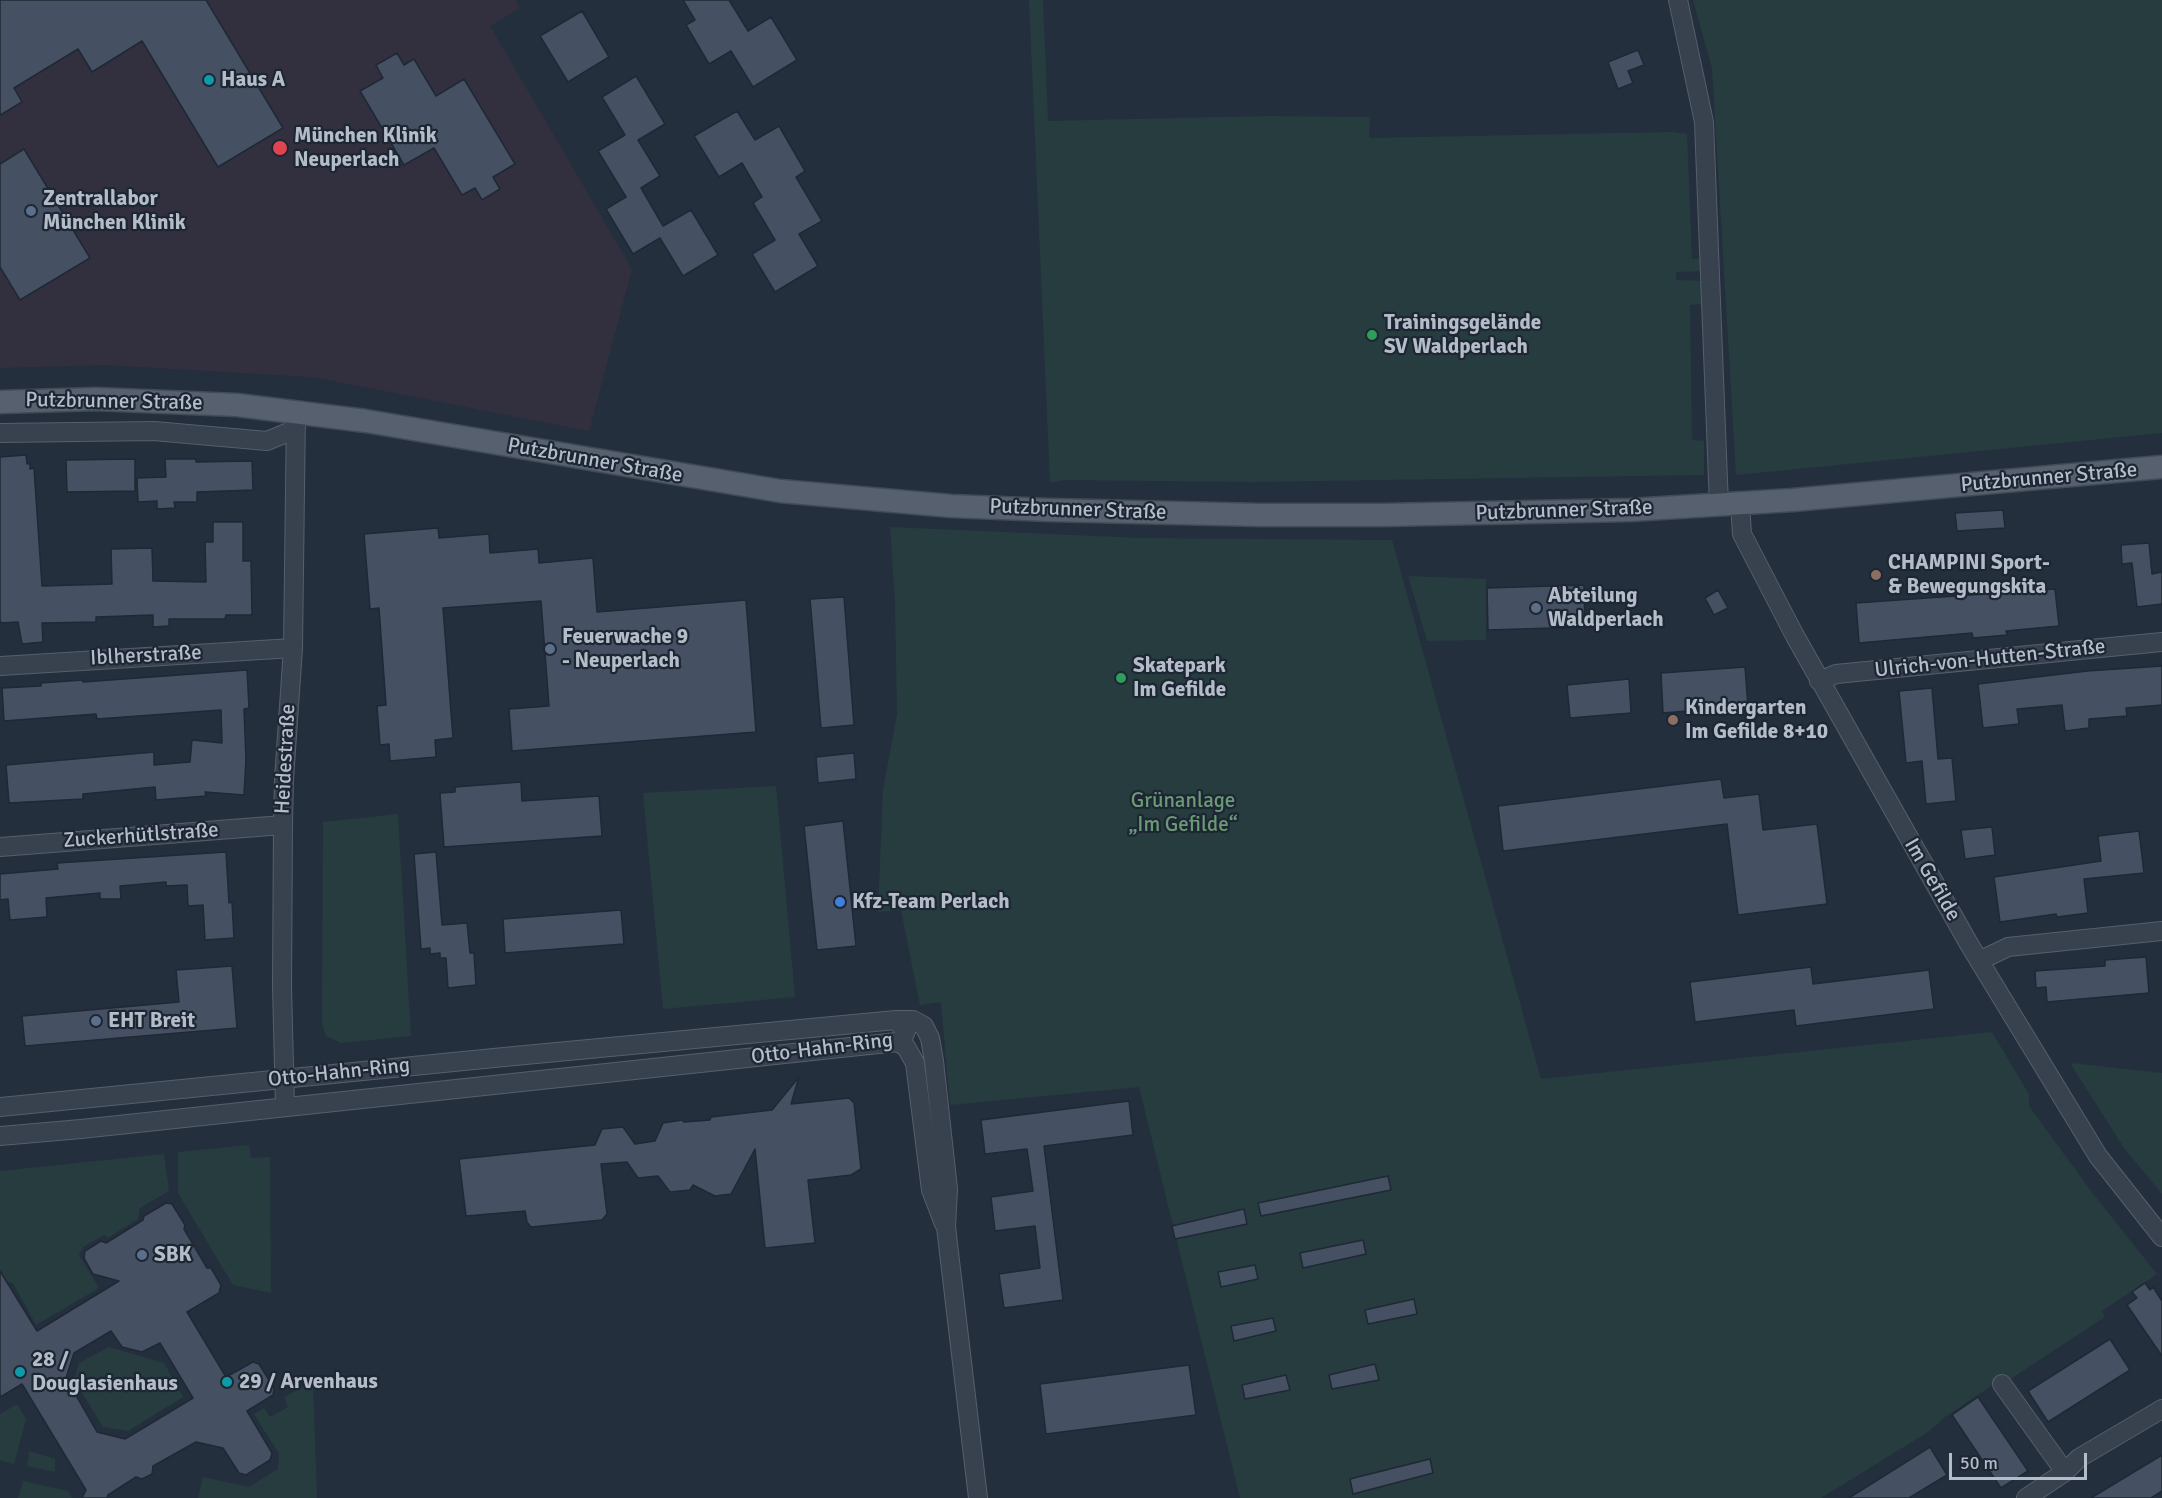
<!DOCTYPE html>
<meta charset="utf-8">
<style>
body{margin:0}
#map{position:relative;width:2162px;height:1498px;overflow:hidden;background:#242f3e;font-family:Signika,sans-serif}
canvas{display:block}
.scale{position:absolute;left:1949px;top:1453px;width:138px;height:27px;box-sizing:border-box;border:3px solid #b4bcc9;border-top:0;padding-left:8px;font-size:18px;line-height:21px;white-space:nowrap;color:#b4bcc9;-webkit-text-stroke:4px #1d2633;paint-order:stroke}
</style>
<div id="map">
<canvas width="2162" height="1498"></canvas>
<div class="scale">50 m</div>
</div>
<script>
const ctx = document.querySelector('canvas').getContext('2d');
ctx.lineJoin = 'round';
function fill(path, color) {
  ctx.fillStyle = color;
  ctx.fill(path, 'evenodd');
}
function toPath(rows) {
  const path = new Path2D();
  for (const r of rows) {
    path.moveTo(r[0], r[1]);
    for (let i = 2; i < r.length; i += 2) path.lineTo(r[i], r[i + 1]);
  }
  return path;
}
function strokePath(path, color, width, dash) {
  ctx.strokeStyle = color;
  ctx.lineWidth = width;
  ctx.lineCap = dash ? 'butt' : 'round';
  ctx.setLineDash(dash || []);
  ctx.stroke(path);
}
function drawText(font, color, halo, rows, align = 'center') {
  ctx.font = font + ' Signika,sans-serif';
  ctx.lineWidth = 4.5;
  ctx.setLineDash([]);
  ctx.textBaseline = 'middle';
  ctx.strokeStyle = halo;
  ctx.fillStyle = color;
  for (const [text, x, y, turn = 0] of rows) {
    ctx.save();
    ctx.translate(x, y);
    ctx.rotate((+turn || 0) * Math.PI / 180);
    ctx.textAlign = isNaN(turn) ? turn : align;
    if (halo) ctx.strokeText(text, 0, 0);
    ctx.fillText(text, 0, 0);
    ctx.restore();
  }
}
fill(toPath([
 [0,0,515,0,520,8,490,26,632,269,589,431,313,377,105,365,0,368]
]), '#32303f');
fill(toPath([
 [1029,0,1043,0,1048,121,1268,116,1370,117,1369,138,1672,132,1687,134,1692,259,1704,259,1704,271,1676,272,1676,280,1703,281,1703,304,1690,305,1692,440,1704,441,1704,475,1253,482,1064,480,1050,483],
 [1693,0,2162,0,2162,433,1736,475,1712,68],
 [890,527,1141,538,1392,540,1541,1079,1992,1032,2029,1094,2029,1106,2094,1195,2157,1274,2102,1311,2105,1317,2009,1380,2006,1376,1945,1417,1928,1432,1821,1498,1240,1498,1139,1087,950,1105,941,1002,920,1005,901,910,878,912,883,790,897,714,895,603],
 [1408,576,1486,579,1486,640,1427,641],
 [776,786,795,997,663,1009,643,793],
 [398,814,411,1036,341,1043,326,1036,322,1024,323,822],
 [2070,1063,2162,1073,2162,1194,2124,1148],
 [249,1145,251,1158,270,1157,271,1293,233,1285,178,1193,178,1152],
 [164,1154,169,1191,140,1208,138,1219,108,1238,104,1235,83,1247,79,1255,99,1288,36,1325,13,1283,0,1281,0,1171],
 [109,1347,164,1363,183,1397,128,1431,103,1427,74,1380,79,1363],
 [313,1381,317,1498,198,1498,203,1477,249,1487,278,1469,279,1454,254,1414,264,1408,270,1417,288,1407,284,1397],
 [17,1404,26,1419,14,1464,0,1460,0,1414],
 [29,1451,55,1459,55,1472,27,1466],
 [23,1481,68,1491,72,1498,18,1498]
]), '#263c3f');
const building = toPath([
 [0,0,206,0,283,128,218,167,142,41,92,72,78,49,14,88,22,102,0,115,0,0],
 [683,0,729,0,748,31,771,17,797,60,753,87,731,51,709,64,686,25,695,20,683,0],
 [582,11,609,57,568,82,540,36,582,11],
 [1638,50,1644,65,1628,71,1633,83,1618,89,1608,62,1638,50],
 [397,53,404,65,414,59,436,96,464,79,515,164,493,177,500,189,482,200,475,188,462,195,434,148,404,165,360,91,383,78,376,65,397,53],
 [636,76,665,124,638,140,660,176,641,188,663,226,691,210,718,255,683,276,660,238,633,254,606,209,626,197,598,151,625,135,602,97,636,76],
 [737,111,755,140,779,126,805,171,796,177,822,221,799,234,818,266,775,292,752,254,775,240,753,203,762,197,742,163,719,177,694,136,737,111],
 [24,149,90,258,20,300,0,267,0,164,24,149],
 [26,455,27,464,30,463,30,469,34,468,42,586,112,584,111,549,152,548,153,581,206,582,205,542,213,542,213,522,243,522,243,561,251,561,252,615,226,615,225,619,169,619,169,626,153,627,153,615,96,617,96,622,42,623,43,642,22,644,18,622,2,623,0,621,0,457,26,455],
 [135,459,135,491,67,492,66,460,135,459],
 [165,459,196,459,196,462,252,461,253,490,197,492,197,502,174,502,175,508,157,509,157,501,138,502,137,478,166,477,165,459],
 [2003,510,2005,528,1957,531,1955,513,2003,510],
 [438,528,439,538,489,534,490,553,538,549,539,563,593,558,597,612,746,600,756,732,512,751,509,709,549,706,541,601,443,608,453,738,435,740,436,757,390,761,389,744,380,745,377,706,386,705,379,608,370,609,364,534,438,528],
 [2149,543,2152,574,2162,572,2162,604,2137,607,2132,563,2122,564,2121,545,2149,543],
 [1584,585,1585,627,1488,630,1487,588,1584,585],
 [2055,589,2059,626,2006,631,2007,635,1973,638,1972,633,1859,643,1856,603,2055,589],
 [1718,590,1728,608,1714,615,1705,598,1718,590],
 [844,597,854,725,821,728,810,599,844,597],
 [2162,666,2162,705,2126,708,2127,716,2089,719,2089,728,2065,731,2062,705,2017,709,2019,724,1983,728,1978,684,2087,671,2162,666],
 [1745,667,1748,706,1663,713,1661,673,1745,667],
 [247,670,249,708,244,709,246,759,244,795,205,792,206,796,156,800,155,787,83,794,83,799,9,803,6,765,154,752,154,765,190,762,192,740,222,743,221,710,97,719,96,714,4,721,2,688,41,686,41,683,83,680,83,682,247,670],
 [1629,679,1631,713,1570,718,1567,685,1629,679],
 [1932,688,1938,759,1952,758,1956,801,1926,804,1922,761,1906,763,1899,691,1932,688],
 [854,753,856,779,818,783,816,757,854,753],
 [1721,779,1724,798,1759,794,1763,830,1817,824,1827,904,1738,915,1727,824,1503,851,1498,806,1721,779],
 [521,782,522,801,599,796,602,836,444,847,440,793,455,792,455,787,521,782],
 [843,821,856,946,817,950,804,826,843,821],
 [1992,827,1995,855,1965,859,1961,830,1992,827],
 [2139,831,2144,873,2084,879,2088,913,2057,917,2056,914,2000,922,1994,877,2101,861,2098,836,2139,831],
 [226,852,229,903,232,902,234,938,205,940,203,905,188,906,187,885,166,886,166,882,120,886,121,899,100,899,100,893,46,898,47,917,10,920,8,899,0,900,0,874,58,869,57,863,226,852],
 [436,852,442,925,467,923,470,953,474,953,476,985,448,988,446,958,440,958,440,953,430,954,430,948,421,949,414,854,436,852],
 [621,910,624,944,505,953,503,919,621,910],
 [2146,957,2149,993,2047,1002,2046,987,2036,988,2035,971,2105,966,2105,960,2146,957],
 [232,966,237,1028,25,1046,22,1016,179,1002,176,970,232,966],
 [1811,967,1813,984,1929,970,1934,1009,1796,1026,1794,1010,1695,1022,1690,982,1811,967],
 [799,1077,791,1104,849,1098,854,1103,861,1169,851,1175,808,1180,815,1243,765,1248,755,1149,731,1194,715,1196,693,1185,690,1190,670,1192,658,1176,638,1178,627,1162,601,1164,607,1214,602,1220,531,1227,527,1222,525,1211,466,1216,459,1159,595,1145,602,1129,623,1127,635,1144,655,1141,663,1123,682,1120,684,1122,710,1120,711,1117,772,1110,799,1077],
 [1129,1101,1133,1135,1044,1146,1063,1300,1004,1308,999,1274,1040,1268,1035,1226,995,1231,991,1197,1033,1191,1027,1149,985,1154,981,1120,1129,1101],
 [1388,1176,1391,1190,1261,1216,1258,1203,1388,1176],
 [166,1203,172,1204,185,1225,184,1229,207,1268,211,1268,221,1285,219,1293,187,1312,226,1377,253,1362,259,1364,274,1388,273,1395,247,1411,272,1453,270,1460,246,1475,239,1473,223,1448,196,1442,153,1466,152,1474,142,1479,136,1477,108,1495,107,1498,82,1498,86,1490,22,1384,0,1397,0,1271,37,1331,119,1281,93,1274,84,1258,85,1251,101,1241,106,1243,143,1220,144,1216,166,1203],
 [111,1331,122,1347,142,1352,160,1343,193,1398,125,1439,97,1432,66,1378,74,1353,111,1331],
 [1244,1209,1247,1224,1175,1239,1172,1226,1244,1209],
 [1363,1240,1366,1254,1303,1268,1300,1253,1363,1240],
 [1255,1265,1258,1279,1221,1287,1218,1272,1255,1265],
 [2145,1283,2150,1290,2153,1287,2162,1301,2162,1356,2127,1305,2137,1298,2132,1292,2145,1283],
 [1414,1299,1417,1314,1368,1324,1365,1310,1414,1299],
 [1273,1318,1276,1331,1234,1341,1231,1326,1273,1318],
 [2110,1339,2130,1370,2048,1422,2028,1391,2110,1339],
 [1375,1364,1379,1380,1332,1389,1329,1375,1375,1364],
 [1189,1365,1196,1415,1046,1434,1040,1384,1189,1365],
 [1286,1375,1290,1390,1245,1399,1242,1385,1286,1375],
 [1978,1397,2028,1471,2001,1488,1952,1415,1978,1397],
 [1930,1447,1947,1475,1909,1498,1849,1498,1930,1447],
 [2162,1455,2162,1491,2151,1498,2091,1498,2162,1455],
 [1430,1459,1433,1473,1353,1494,1350,1479,1430,1459]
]);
fill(building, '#455162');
strokePath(building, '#1f2835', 1.5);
const minor = toPath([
 [1678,0,1704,122,1719,506],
 [0,433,154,431,267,441,296,429],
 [1740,504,1742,534,1795,636,1969,944,2098,1156,2162,1237],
 [0,666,293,648],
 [1819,681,1836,674,2162,642],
 [0,847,283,825],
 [1979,961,2008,947,2162,931],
 [897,1042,906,1047,915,1063,931,1190,944,1224],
 [0,1107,504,1057,896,1020,913,1020,924,1026,930,1038,934,1061,948,1189,946,1227,978,1498],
 [285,1107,282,986,283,825,284,779,293,648,296,411],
 [0,1136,81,1129,897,1042,903,1038,906,1031,896,1020],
 [2002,1384,2065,1472],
 [2026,1498,2065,1472,2079,1458,2162,1409]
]);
const major = toPath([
 [0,402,96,399,237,405,366,421,780,491,951,506,1050,510,1261,515,1383,515,1630,510,1793,500,2162,467]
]);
strokePath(minor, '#565f6c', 20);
strokePath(major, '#414a57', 25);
strokePath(minor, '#38414e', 18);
strokePath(major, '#56606e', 22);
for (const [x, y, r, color] of [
 [209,80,6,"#0f9aa8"],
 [280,148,8,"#e0444e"],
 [31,211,6,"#5c6f8a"],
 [1372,335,6,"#2e9e5b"],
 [1876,575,6,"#8d6e63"],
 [1536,608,6,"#5c6f8a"],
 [550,649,6,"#5c6f8a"],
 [1121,678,6,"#2e9e5b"],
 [1673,720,6,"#8d6e63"],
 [840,902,6,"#3f7fe0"],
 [96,1021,6,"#5c6f8a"],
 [142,1255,6,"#5c6f8a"],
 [20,1372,6,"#0f9aa8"],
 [227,1382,6,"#0f9aa8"]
]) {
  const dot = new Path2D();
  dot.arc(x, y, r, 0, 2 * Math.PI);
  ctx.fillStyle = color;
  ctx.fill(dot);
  strokePath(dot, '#1d2633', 2);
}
drawText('bold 21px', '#b4bcc9', '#1d2633', [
 ["Haus A",221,80],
 ["München Klinik",294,136],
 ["Neuperlach",294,160],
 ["Zentrallabor",43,199],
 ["München Klinik",43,223],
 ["Trainingsgelände",1384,323],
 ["SV Waldperlach",1384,347],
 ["CHAMPINI Sport-",1888,563],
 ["& Bewegungskita",1888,587],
 ["Abteilung",1548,596],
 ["Waldperlach",1548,620],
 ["Feuerwache 9",562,637],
 ["- Neuperlach",562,661],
 ["Skatepark",1133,666],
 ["Im Gefilde",1133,690],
 ["Kindergarten",1685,708],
 ["Im Gefilde 8+10",1685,732],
 ["Kfz-Team Perlach",852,902],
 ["EHT Breit",108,1021],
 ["SBK",154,1255],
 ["28 /",32,1360],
 ["Douglasienhaus",32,1384],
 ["29 / Arvenhaus",239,1382]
], 'left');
drawText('21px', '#b4bcc9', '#1d2633', [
 ["Putzbrunner Straße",114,402,1],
 ["Putzbrunner Straße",595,461,10],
 ["Putzbrunner Straße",2049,478,-5],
 ["Putzbrunner Straße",1078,510,2],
 ["Putzbrunner Straße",1564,511,-2],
 ["Iblherstraße",146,656,-3],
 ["Ulrich-von-Hutten-Straße",1990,659,-6],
 ["Heidestraße",286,759,-87],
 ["Zuckerhütlstraße",141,836,-4],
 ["Im Gefilde",1932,880,60],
 ["Otto-Hahn-Ring",822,1049,-7],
 ["Otto-Hahn-Ring",339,1073,-6]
]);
drawText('21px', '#6b9a76', '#1d2633', [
 ["Grünanlage",1183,801],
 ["„Im Gefilde“",1183,825]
]);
</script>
